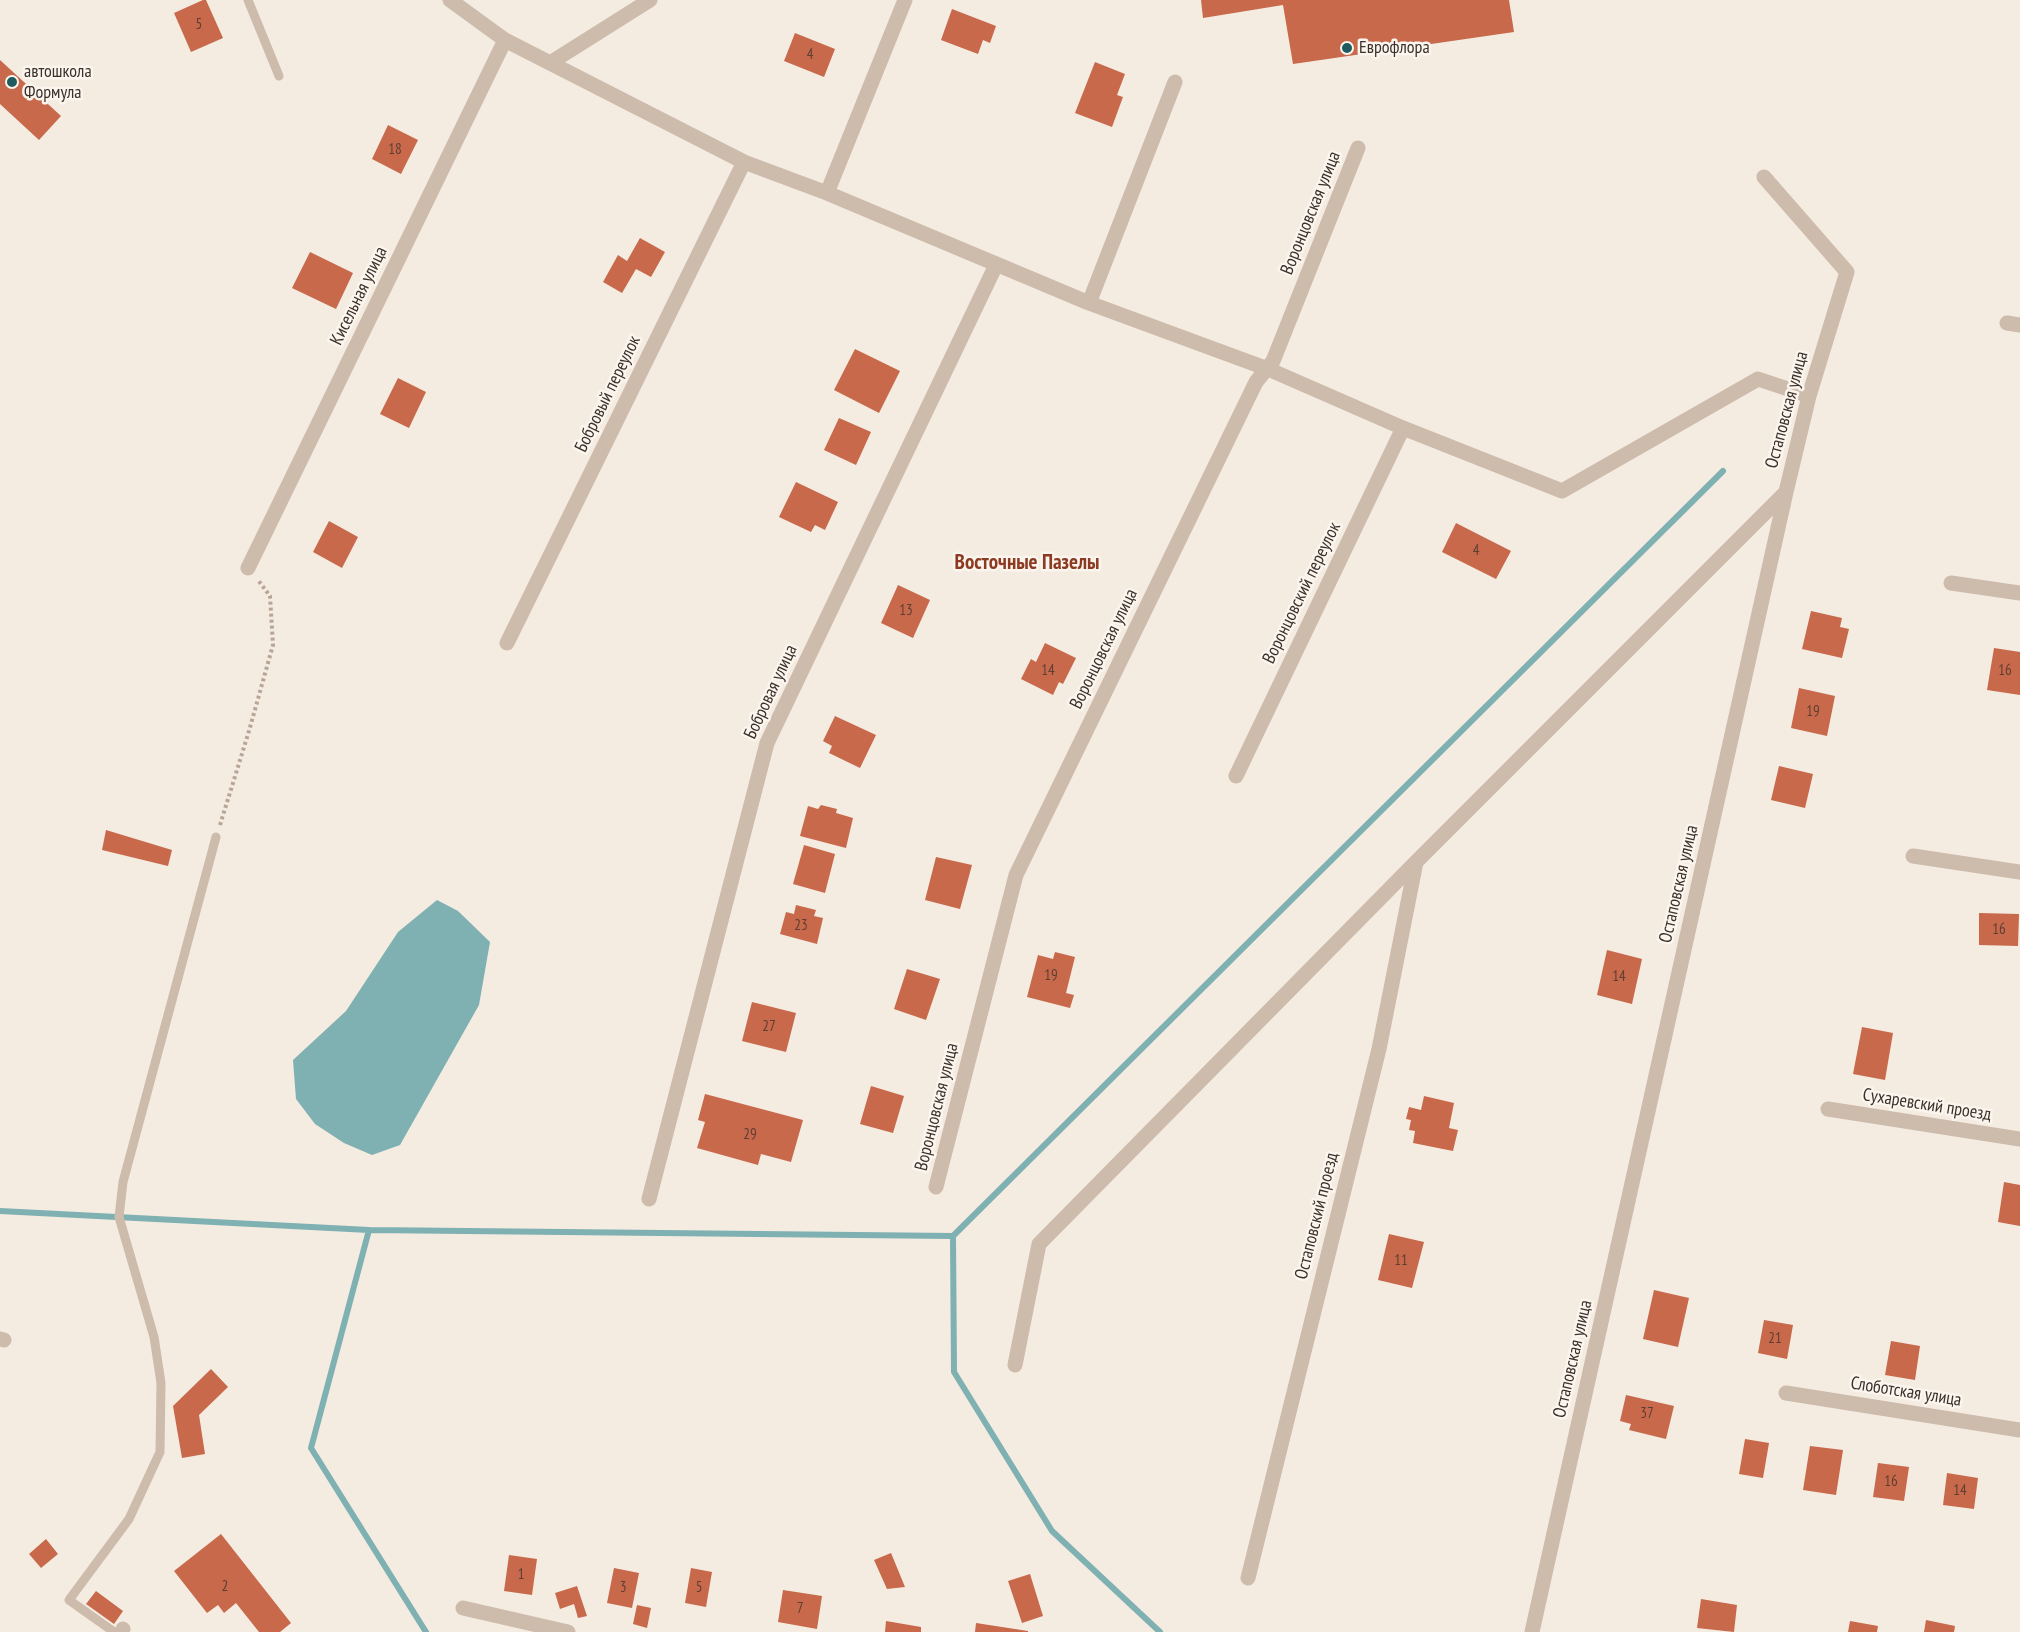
<!DOCTYPE html>
<meta charset="utf-8">
<style>
body{margin:0}
canvas{display:block;background:#f4ebe1}
</style>
<canvas width="2020" height="1632"></canvas>
<script>
const ctx = document.querySelector('canvas').getContext('2d');
ctx.lineJoin = 'round';
function fill(path, color) {
  ctx.fillStyle = color;
  ctx.fill(path, 'evenodd');
}
function toPath(rows) {
  const path = new Path2D();
  for (const r of rows) {
    path.moveTo(r[0], r[1]);
    for (let i = 2; i < r.length; i += 2) path.lineTo(r[i], r[i + 1]);
  }
  return path;
}
function strokePath(path, color, width, dash) {
  ctx.strokeStyle = color;
  ctx.lineWidth = width;
  ctx.lineCap = dash ? 'butt' : 'round';
  ctx.setLineDash(dash || []);
  ctx.stroke(path);
}
function drawText(font, color, halo, rows, align = 'center') {
  ctx.font = font + ' "PT Sans Narrow",sans-serif';
  ctx.lineWidth = 5;
  ctx.setLineDash([]);
  ctx.textBaseline = 'middle';
  ctx.strokeStyle = halo;
  ctx.fillStyle = color;
  for (const [text, x, y, turn = 0] of rows) {
    ctx.save();
    ctx.translate(x, y);
    ctx.rotate((+turn || 0) * Math.PI / 180);
    ctx.textAlign = isNaN(turn) ? turn : align;
    if (halo) ctx.strokeText(text, 0, 0);
    ctx.fillText(text, 0, 0);
    ctx.restore();
  }
}
fill(toPath([
 [437,900,458,911,490,942,479,1005,400,1145,372,1155,344,1143,315,1124,296,1099,293,1060,346,1011,398,932]
]), '#7fb0b2');
strokePath(toPath([
 [0,1211,369,1230,953,1236,1723,471],
 [369,1230,311,1448,426,1632],
 [953,1236,954,1372,1052,1531,1160,1632]
]), '#7fb0b2', 6);
fill(toPath([
 [203,0,206,0,223,38,191,52,174,13],
 [1201,0,1509,0,1514,32,1293,64,1283,5,1203,18],
 [952,9,996,26,990,43,983,40,978,54,941,40],
 [795,33,835,49,824,77,784,61],
 [0,60,61,116,39,140,0,104],
 [1095,62,1125,74,1117,95,1123,97,1112,127,1075,113],
 [388,125,418,140,401,174,372,159],
 [640,238,665,252,651,277,636,269,622,293,603,282,618,255,627,261],
 [310,252,353,273,336,309,292,288],
 [855,349,900,371,879,413,834,390],
 [398,378,426,392,409,428,380,414],
 [839,418,871,432,856,465,824,450],
 [796,482,838,502,825,530,815,525,811,532,779,517],
 [329,521,358,537,342,568,313,552],
 [1456,523,1511,551,1496,579,1442,552],
 [898,585,930,600,913,638,881,623],
 [1811,611,1842,618,1840,627,1849,629,1842,658,1802,649],
 [1045,643,1076,658,1063,684,1059,682,1053,695,1021,679,1031,659,1036,662],
 [1994,648,2020,652,2020,695,1987,690],
 [1799,688,1835,696,1827,736,1791,728],
 [835,716,876,735,860,768,829,753,832,746,823,741],
 [1779,766,1813,774,1805,808,1771,800],
 [821,805,837,809,836,813,853,818,846,848,800,836,808,806,818,809],
 [106,830,172,850,168,866,102,850],
 [804,845,835,854,825,893,793,884],
 [936,857,972,865,960,909,925,900],
 [796,905,816,910,814,916,823,918,817,944,780,934,786,912,794,914],
 [1979,913,2019,914,2018,946,1979,945],
 [1607,950,1642,959,1632,1004,1597,995],
 [1055,952,1075,957,1066,993,1074,995,1070,1008,1027,997,1038,955,1053,959],
 [907,969,940,979,926,1020,894,1009],
 [752,1002,796,1013,786,1052,742,1041],
 [1862,1027,1893,1033,1885,1080,1853,1074],
 [871,1086,904,1096,893,1133,860,1124],
 [705,1094,803,1120,791,1162,761,1154,758,1165,697,1148,705,1122,698,1120],
 [1424,1096,1454,1103,1449,1128,1458,1130,1453,1151,1413,1143,1415,1131,1409,1130,1411,1120,1406,1119,1409,1107,1421,1110],
 [2004,1182,2020,1185,2020,1226,1998,1222],
 [1389,1234,1424,1242,1412,1288,1378,1280],
 [1654,1290,1689,1298,1678,1347,1643,1339],
 [1764,1320,1793,1325,1787,1359,1758,1353],
 [1891,1341,1920,1346,1915,1380,1885,1375],
 [211,1369,228,1387,199,1415,205,1454,182,1458,173,1406],
 [1626,1395,1674,1406,1666,1439,1629,1430,1631,1424,1620,1421],
 [1745,1439,1769,1443,1763,1478,1739,1474],
 [1810,1446,1843,1450,1836,1495,1803,1490],
 [1878,1463,1909,1467,1904,1501,1873,1497],
 [1947,1473,1978,1478,1974,1509,1943,1505],
 [221,1534,291,1623,280,1632,259,1632,236,1603,224,1613,218,1605,207,1613,174,1571],
 [46,1539,58,1554,41,1568,29,1554],
 [891,1553,905,1587,887,1589,874,1560],
 [509,1555,537,1559,532,1595,504,1591],
 [614,1568,639,1573,632,1608,607,1603],
 [691,1568,712,1572,706,1607,685,1603],
 [1030,1574,1043,1616,1022,1623,1008,1581],
 [577,1586,587,1616,578,1618,574,1604,560,1609,555,1593],
 [783,1590,822,1596,817,1629,778,1622],
 [96,1591,123,1611,114,1624,86,1604],
 [1701,1599,1737,1605,1734,1632,1697,1628],
 [637,1605,651,1608,647,1628,633,1624],
 [1926,1620,1955,1626,1954,1632,1924,1632],
 [886,1621,921,1627,921,1632,885,1632],
 [1850,1621,1878,1626,1877,1632,1848,1632],
 [976,1623,1028,1631,1028,1632,975,1632]
]), '#c8694b');
strokePath(toPath([
 [220,825,249,731,273,645,270,596,258,580]
]), '#b9a596', 4, [3, 3]);
strokePath(toPath([
 [248,0,279,76],
 [114,1632,69,1600,129,1519,160,1452,161,1383,154,1337,119,1217,123,1182,216,837]
]), '#cdbbac', 9);
strokePath(toPath([
 [450,0,505,40,744,162,827,193,1089,303,1268,369,1403,428,1562,491,1758,379,1809,396],
 [550,63,650,0],
 [827,193,905,0],
 [1089,303,1175,82],
 [2007,323,2020,325],
 [248,568,505,40],
 [1951,583,2020,593],
 [507,643,744,162],
 [1236,776,1403,428],
 [1913,856,2020,872],
 [1828,1109,2020,1139],
 [936,1187,1016,875,1256,382,1273,361,1358,148],
 [649,1199,767,743,996,265],
 [0,1339,4,1340],
 [1015,1365,1039,1244,1416,862,1786,492],
 [1786,1393,2020,1430],
 [1248,1578,1379,1049,1416,862],
 [463,1608,568,1632],
 [122,1632,123,1629],
 [1532,1632,1786,492,1809,396,1847,272,1764,177]
]), '#cdbbac', 15);
for (const [x, y, r, color] of [
 [1347,48,6,"#1f5a5e"],
 [12,82,6,"#1f5a5e"]
]) {
  const dot = new Path2D();
  dot.arc(x, y, r, 0, 2 * Math.PI);
  ctx.fillStyle = color;
  ctx.fill(dot);
  strokePath(dot, '#fbf5ee', 2);
}
drawText('15px', '#5e3e33', null, [
 ["5",199,25],
 ["4",810,55],
 ["18",395,150],
 ["4",1476,551],
 ["13",906,611],
 ["14",1048,671],
 ["16",2005,671],
 ["19",1813,712],
 ["23",801,926],
 ["16",1999,930],
 ["19",1051,976],
 ["14",1619,977],
 ["27",769,1027],
 ["29",750,1135],
 ["11",1401,1261],
 ["21",1775,1339],
 ["37",1647,1414],
 ["16",1891,1482],
 ["14",1960,1491],
 ["1",521,1575],
 ["2",225,1587],
 ["3",623,1588],
 ["5",699,1588],
 ["7",800,1609]
]);
drawText('18px', '#3b302b', '#fbf5ee', [
 ["Еврофлора",1359,48],
 ["автошкола",24,72],
 ["Формула",24,93]
], 'left');
drawText('18px', '#3b302b', '#fbf5ee', [
 ["Воронцовская улица",1311,213,-68],
 ["Кисельная улица",359,296,-64],
 ["Бобровый переулок",608,394,-64],
 ["Остаповская улица",1787,410,-75],
 ["Воронцовский переулок",1302,593,-64],
 ["Воронцовская улица",1104,649,-64],
 ["Бобровая улица",771,692,-65],
 ["Остаповская улица",1679,884,-77],
 ["Сухаревский проезд",1927,1105,9],
 ["Воронцовская улица",937,1107,-76],
 ["Остаповский проезд",1317,1216,-76],
 ["Остаповская улица",1573,1359,-77],
 ["Слоботская улица",1906,1392,9]
]);
drawText('bold 21px', '#8c3b22', '#fbf5ee', [
 ["Восточные Пазелы",1027,563]
]);
</script>
